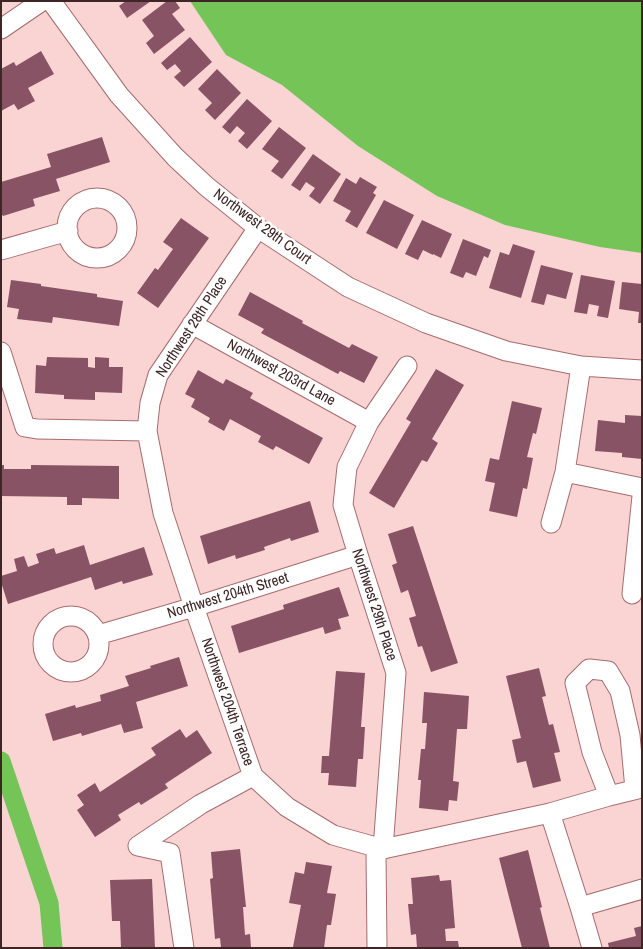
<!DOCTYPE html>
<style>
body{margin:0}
#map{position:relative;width:643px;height:949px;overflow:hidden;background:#fad3d3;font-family:"Archivo Narrow",sans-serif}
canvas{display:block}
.frame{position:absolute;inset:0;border:2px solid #3e2626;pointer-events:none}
</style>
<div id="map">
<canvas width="643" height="949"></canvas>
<div class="frame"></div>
</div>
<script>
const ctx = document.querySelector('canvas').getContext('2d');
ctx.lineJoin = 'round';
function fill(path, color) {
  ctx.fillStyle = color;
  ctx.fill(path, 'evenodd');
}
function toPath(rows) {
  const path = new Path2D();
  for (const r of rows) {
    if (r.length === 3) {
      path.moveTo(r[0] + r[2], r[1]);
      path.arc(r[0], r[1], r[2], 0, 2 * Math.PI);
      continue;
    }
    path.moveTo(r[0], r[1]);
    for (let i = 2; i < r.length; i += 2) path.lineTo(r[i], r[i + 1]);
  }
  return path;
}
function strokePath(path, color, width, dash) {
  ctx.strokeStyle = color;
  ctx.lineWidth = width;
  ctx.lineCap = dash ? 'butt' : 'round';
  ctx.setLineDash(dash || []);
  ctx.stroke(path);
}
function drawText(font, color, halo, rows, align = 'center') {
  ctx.font = font + ' "Archivo Narrow",sans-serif';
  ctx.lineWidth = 5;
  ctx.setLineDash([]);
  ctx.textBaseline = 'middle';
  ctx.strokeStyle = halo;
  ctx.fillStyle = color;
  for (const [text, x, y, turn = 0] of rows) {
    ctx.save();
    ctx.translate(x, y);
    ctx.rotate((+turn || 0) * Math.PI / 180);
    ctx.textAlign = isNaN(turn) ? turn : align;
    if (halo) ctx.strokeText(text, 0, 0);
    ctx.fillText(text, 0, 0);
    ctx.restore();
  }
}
fill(toPath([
 [190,1,642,1,642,253,600,247,505,225,437,196,358,146,282,85,226,55]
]), '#74c458');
strokePath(toPath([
 [1,761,49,903,53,948]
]), '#74c458', 19);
fill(toPath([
 [126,1,151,1,127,18,119,6],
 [167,1,175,1,180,8,172,14,185,30,154,54,146,43,154,36,142,20],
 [190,37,212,62,184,87,174,77,181,71,175,64,167,70,161,63],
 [41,51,54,74,28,88,35,101,18,110,14,104,1,111,1,69,14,62,16,66],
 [217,69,241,93,215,120,205,110,212,103,198,89],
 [247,99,272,121,247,149,238,141,245,133,237,126,230,134,222,127],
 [279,127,306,148,282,179,271,171,279,161,262,149],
 [102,137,110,162,56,179,60,191,33,199,35,206,3,216,1,213,1,182,51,167,47,154],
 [313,154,341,174,320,204,309,196,315,188,306,182,300,191,291,185],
 [360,177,377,187,373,193,376,195,357,228,345,221,351,211,333,201,346,178,356,184],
 [384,200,414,215,397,249,366,233],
 [181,218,209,238,158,308,137,293,155,268,158,270,173,249,163,242],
 [422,220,452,234,441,258,433,254,433,255,423,250,418,260,405,254],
 [463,239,491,250,488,258,484,256,476,276,466,272,463,278,450,273],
 [513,244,535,251,521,298,489,288,500,252,509,255],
 [541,265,573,273,566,299,547,294,544,305,531,302],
 [581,275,615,281,608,318,597,316,599,306,589,304,587,314,574,312],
 [11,280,41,284,41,286,97,294,97,297,123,301,119,326,53,317,52,323,17,319,19,309,7,307],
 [622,282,642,284,642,323,638,323,639,312,619,309],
 [250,292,303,321,302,323,349,348,352,344,378,357,364,383,340,371,338,374,261,333,264,329,238,315],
 [47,357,88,358,88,367,95,368,95,357,109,358,109,367,123,367,122,393,95,392,95,400,64,399,64,395,35,393,36,365,46,366],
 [436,369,464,385,432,439,438,443,427,462,422,460,394,508,369,493,411,422,406,419],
 [198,370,223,384,226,379,253,393,250,398,323,438,309,464,276,446,273,450,258,442,261,436,230,419,224,431,208,422,210,418,191,407,195,399,185,394],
 [512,401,542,408,536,434,533,433,527,457,533,458,527,489,523,488,517,517,489,511,495,483,485,481,490,458,499,460],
 [625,415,642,416,642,459,622,457,622,453,595,451,598,420,625,423],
 [1,465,4,465,4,469,31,469,31,465,119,466,119,499,82,498,82,505,67,505,67,497,1,496],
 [310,501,319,532,291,541,290,538,264,547,265,550,236,559,235,555,208,564,200,536],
 [413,526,458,663,431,672,422,646,418,647,409,618,416,616,408,590,401,593,392,565,397,563,388,534],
 [84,545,90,565,144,547,153,575,123,584,122,581,95,590,91,577,8,604,1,582,1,576,17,571,14,559,24,556,28,567,39,563,36,554,54,548,56,554],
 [339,587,349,616,338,619,341,629,325,634,323,627,239,653,231,626,284,609,283,605],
 [179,657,188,686,136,702,143,728,124,733,121,724,82,736,81,733,53,741,45,714,75,705,76,708,101,701,100,695,129,686,125,676,151,668,150,666],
 [539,668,546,696,542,697,549,725,553,724,560,752,554,753,561,781,533,788,526,761,517,763,512,740,521,738,506,676],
 [336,671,365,673,361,727,365,727,363,759,358,759,356,787,328,785,329,773,321,773,322,756,329,756],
 [424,692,469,696,467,729,457,729,453,781,459,782,457,801,449,800,448,811,419,808,421,780,418,780,421,749,425,749,427,723,422,723],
 [180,729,186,738,197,730,212,753,165,784,168,788,141,805,139,802,118,815,121,820,95,837,77,810,84,805,77,795,95,783,100,792,156,755,151,748],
 [240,849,246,907,243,907,245,935,250,934,251,948,221,948,220,938,215,939,210,879,213,878,211,852],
 [528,850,542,907,540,908,550,948,522,948,499,858],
 [306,862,332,866,327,893,336,894,331,925,327,925,324,948,300,948,293,947,301,905,289,903,295,872,304,874],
 [439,875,440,881,451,880,455,928,445,929,446,941,458,941,459,948,417,948,416,934,411,935,408,904,413,904,411,878],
 [152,879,155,948,121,948,120,921,112,921,110,880],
 [642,926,642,948,609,948,608,943,636,936,634,928]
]), '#885365');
const minor = toPath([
 [51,1,119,95,175,157,206,186,258,228,348,287,426,323,506,351,581,366,642,370],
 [1,29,42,1],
 [97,228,30],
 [258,228,158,375,150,403,147,431,163,513,194,607,253,776,287,807,333,835,383,849,550,813,609,796,642,788],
 [1,250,68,231],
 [192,324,369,422],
 [1,352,25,427,37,429,147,431],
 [565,472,642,488],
 [551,523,565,472,581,366],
 [632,594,642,496],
 [71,644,28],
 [98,635,194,607,358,555],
 [609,796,592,752,575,683,589,669,608,671,620,691,630,735,635,789],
 [550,813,580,907,642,889],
 [580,907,592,948],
 [184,948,170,853,138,846,201,804,253,776],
 [377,948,376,853,383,849,396,673,358,555,343,505,347,467,369,422,407,366]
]);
strokePath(minor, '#a66c6d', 21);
strokePath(minor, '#fff', 19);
drawText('15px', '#3e2626', '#fff', [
 ["Northwest 29th Court",262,227,36],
 ["Northwest 28th Place",192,327,-57],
 ["Northwest 203rd Lane",281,373,29],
 ["Northwest 204th Street",228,596,-17],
 ["Northwest 29th Place",374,605,72],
 ["Northwest 204th Terrace",227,702,71]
]);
</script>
